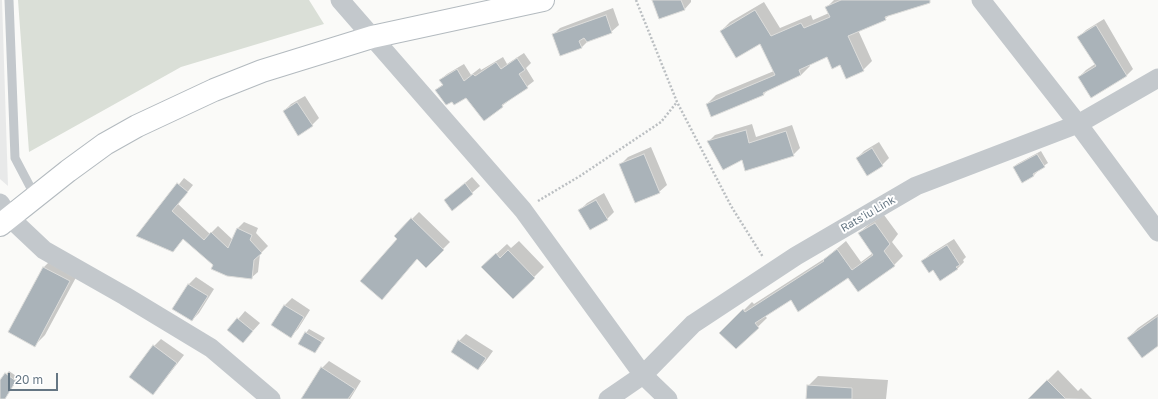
<!DOCTYPE html>
<style>
body{margin:0}
#map{position:relative;width:1158px;height:399px;overflow:hidden;background:#fafaf8;font-family:"Golos Text",sans-serif}
canvas{display:block}
.scale{position:absolute;left:8px;top:373px;width:50px;height:18px;box-sizing:border-box;border:2px solid #657683;border-top:0;padding-left:5px;font-size:12px;line-height:14px;white-space:nowrap;color:#657683;-webkit-text-stroke:3px #fff;paint-order:stroke}
</style>
<div id="map">
<canvas width="1158" height="399"></canvas>
<div class="scale">20 m</div>
</div>
<script>
const ctx = document.querySelector('canvas').getContext('2d');
ctx.lineJoin = 'round';
function fill(path, color) {
  ctx.fillStyle = color;
  ctx.fill(path, 'evenodd');
}
function toPath(rows) {
  const path = new Path2D();
  for (const r of rows) {
    path.moveTo(r[0], r[1]);
    for (let i = 2; i < r.length; i += 2) path.lineTo(r[i], r[i + 1]);
  }
  return path;
}
function strokePath(path, color, width, dash) {
  ctx.strokeStyle = color;
  ctx.lineWidth = width;
  ctx.lineCap = dash ? 'butt' : 'round';
  ctx.setLineDash(dash || []);
  ctx.stroke(path);
}
function drawText(font, color, halo, rows, align = 'center') {
  ctx.font = font + ' "Golos Text",sans-serif';
  ctx.lineWidth = 4;
  ctx.setLineDash([]);
  ctx.textBaseline = 'middle';
  ctx.strokeStyle = halo;
  ctx.fillStyle = color;
  for (const [text, x, y, turn = 0] of rows) {
    ctx.save();
    ctx.translate(x, y);
    ctx.rotate((+turn || 0) * Math.PI / 180);
    ctx.textAlign = isNaN(turn) ? turn : align;
    if (halo) ctx.strokeText(text, 0, 0);
    ctx.fillText(text, 0, 0);
    ctx.restore();
  }
}
fill(toPath([
 [0,0,2,0,8,186,0,179]
]), '#e8e9e9');
fill(toPath([
 [18,0,309,0,324,24,181,67,29,152]
]), '#dadfd7');
fill(toPath([
 [654,0,691,0,691,2,684,10],
 [834,0,930,0,889,15,885,19,858,30,872,61,863,70,840,64,827,56,809,64,810,66,801,75,768,90,764,94,707,104,716,95,774,71,761,42,721,31,730,22,764,2,780,28,811,15,813,20,829,13,826,8],
 [613,8,619,25,611,32,589,40,582,47,553,35,560,28],
 [1104,19,1133,69,1126,76,1079,77,1086,70,1095,64,1078,38,1086,30],
 [524,53,531,63,526,68,534,81,502,106,466,97,452,100,436,90,443,84,440,80,447,74,464,64,471,75,480,68,481,70,503,57,507,64],
 [305,96,319,118,312,125,284,111,291,104],
 [752,124,756,137,792,125,800,148,793,155,742,159,709,141,715,135],
 [879,142,889,158,882,165,857,158,864,151],
 [651,147,667,185,659,192,621,164,628,157],
 [1041,151,1048,163,1036,171,1037,172,1034,175,1014,167,1017,164],
 [472,177,480,186,453,209,445,200],
 [184,178,193,185,178,204,210,234,218,226,233,240,237,229,244,222,258,228,256,233,268,246,260,254,258,272,251,278,214,265,184,238,173,251,138,236],
 [604,193,614,212,607,219,580,210,587,203],
 [419,212,450,242,426,266,395,236],
 [884,215,898,234,892,242,903,256,894,265,848,277,791,299,765,316,767,318,736,348,721,333,752,302,754,304,827,257,846,241,861,262,873,253,859,233,868,225],
 [954,239,966,257,963,260,964,262,957,269,923,261,930,254],
 [519,241,544,267,534,277,493,257,507,244,511,248],
 [54,257,80,270,45,335,35,345,9,332,44,267],
 [196,277,214,289,199,313,192,320,188,285],
 [292,298,310,310,298,329,291,336,285,305],
 [245,311,260,323,243,342,229,330],
 [1158,314,1158,345,1128,338,1138,328],
 [309,329,325,338,315,352,306,333],
 [466,334,493,351,485,362,478,369,459,341],
 [161,339,184,355,160,386,153,394,154,346],
 [329,361,361,381,350,399,318,399,322,368],
 [1058,370,1078,391,1081,388,1092,399,1030,398],
 [9,371,19,378,6,395,0,391,0,382],
 [818,376,888,380,886,399,807,399,808,386]
]), '#0003');
const building = toPath([
 [652,0,681,0,685,10,659,19,652,0],
 [841,0,930,0,930,3,885,17,886,20,848,36,864,71,846,79,840,65,832,69,827,57,799,70,801,75,763,93,764,95,711,117,706,104,775,75,760,44,736,58,720,31,755,10,771,36,801,23,804,28,830,17,825,7,841,0],
 [606,15,612,33,587,42,584,38,579,41,582,48,560,56,552,34,606,15],
 [1096,25,1127,76,1091,98,1078,77,1096,66,1077,37,1096,25],
 [517,58,525,70,519,74,528,88,502,105,503,107,484,121,466,98,454,105,452,102,446,105,435,90,443,85,439,80,457,69,464,81,473,74,475,76,496,62,501,69,517,58],
 [297,102,313,126,298,136,283,111,297,102],
 [746,130,749,143,786,131,794,156,745,171,742,160,723,170,707,141,746,130],
 [872,148,883,166,867,176,856,158,872,148],
 [644,154,660,193,635,203,619,164,644,154],
 [1037,154,1045,167,1033,174,1034,176,1022,183,1013,167,1037,154],
 [177,183,188,192,172,211,204,240,211,232,228,248,237,228,252,235,250,240,262,253,254,260,252,279,227,276,211,269,213,265,183,239,173,252,136,236,177,183],
 [465,183,473,194,452,211,444,200,465,183],
 [596,200,608,220,590,230,578,210,596,200],
 [411,218,444,250,426,268,417,259,382,300,360,281,397,239,394,236,411,218],
 [875,223,890,244,884,251,895,266,858,292,848,278,798,312,791,300,755,323,759,328,736,349,719,333,743,309,745,312,824,261,823,260,837,249,852,270,873,255,858,233,875,223],
 [947,245,960,265,956,267,958,269,940,281,933,270,929,273,921,261,947,245],
 [508,250,535,278,513,299,481,267,496,253,500,258,508,250],
 [43,267,70,281,35,347,8,332,43,267],
 [188,284,208,296,192,321,172,309,188,284],
 [284,305,304,317,291,338,271,325,284,305],
 [1158,316,1158,346,1142,358,1127,338,1158,316],
 [237,318,253,331,243,343,227,330,237,318],
 [305,332,322,342,315,353,298,344,305,332],
 [458,340,486,358,478,370,451,352,458,340],
 [153,345,177,363,153,395,129,377,153,345],
 [321,367,355,389,348,399,301,399,321,367],
 [5,373,16,381,5,399,0,399,0,380,5,373],
 [1047,380,1066,399,1028,399,1047,380],
 [807,385,852,388,852,399,806,399,807,385]
]);
fill(building, '#aab3b9');
strokePath(building, '#dcdcda', 1);
const secondary = toPath([
 [0,225,68,171,105,144,137,126,214,90,262,71,372,37,543,0]
]);
strokePath(secondary, '#b3babf', 24);
strokePath(toPath([
 [636,0,677,102,731,206,763,257],
 [538,201,580,176,661,122,677,102]
]), '#bbbfc2', 2.5, [2, 2]);
strokePath(toPath([
 [9,0,15,158,35,196]
]), '#c3c8cc', 9);
strokePath(toPath([
 [340,0,523,210,643,375,668,399],
 [981,0,1078,124,1158,232],
 [0,203,9,217,44,250,125,296,211,348,271,399],
 [608,399,643,375,693,324,796,256,916,186,1078,124,1158,78]
]), '#c3c8cc', 19);
strokePath(secondary, '#fff', 22);
drawText('11px', '#657683', '#fff', [
 ["Rats'iu Link",868,214,-30]
]);
</script>
